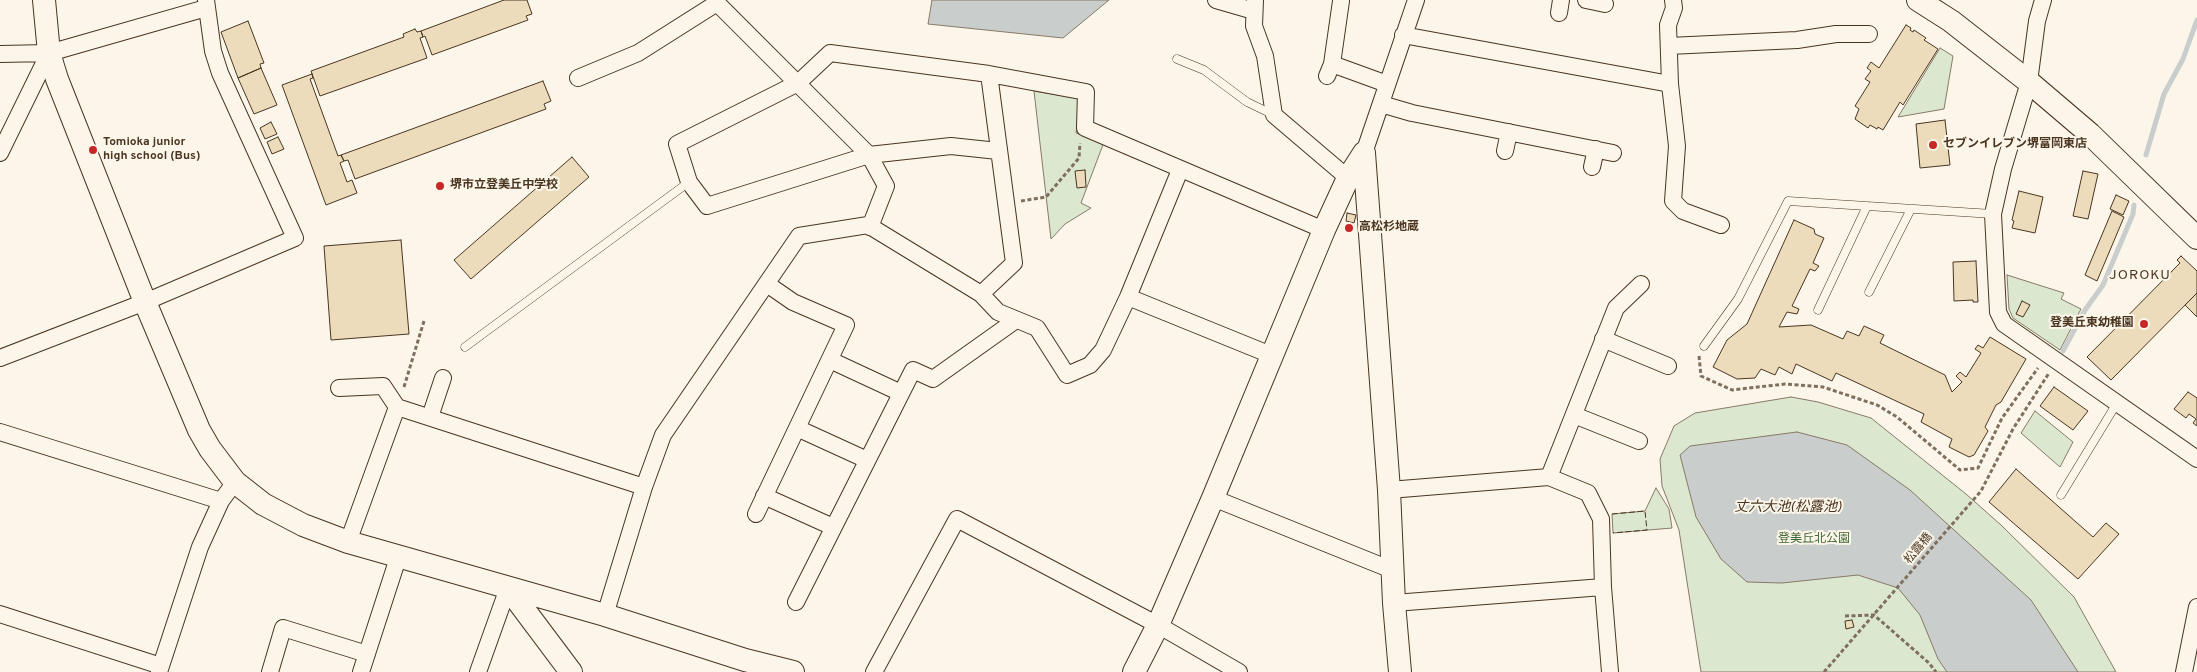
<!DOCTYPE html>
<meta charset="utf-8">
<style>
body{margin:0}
canvas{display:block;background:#fbf6e9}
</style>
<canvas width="2197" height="672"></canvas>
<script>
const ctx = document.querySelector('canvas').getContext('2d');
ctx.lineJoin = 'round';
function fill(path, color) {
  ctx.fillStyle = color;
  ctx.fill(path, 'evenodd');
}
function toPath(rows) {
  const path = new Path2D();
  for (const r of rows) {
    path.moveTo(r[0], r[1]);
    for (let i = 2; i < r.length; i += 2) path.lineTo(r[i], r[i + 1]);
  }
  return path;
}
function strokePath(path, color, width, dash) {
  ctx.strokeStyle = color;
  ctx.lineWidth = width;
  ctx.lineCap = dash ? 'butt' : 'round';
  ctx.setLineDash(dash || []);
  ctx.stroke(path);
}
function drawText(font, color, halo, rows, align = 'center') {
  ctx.font = font + ' Overpass,"Noto Sans JP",sans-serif';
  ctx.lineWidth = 4;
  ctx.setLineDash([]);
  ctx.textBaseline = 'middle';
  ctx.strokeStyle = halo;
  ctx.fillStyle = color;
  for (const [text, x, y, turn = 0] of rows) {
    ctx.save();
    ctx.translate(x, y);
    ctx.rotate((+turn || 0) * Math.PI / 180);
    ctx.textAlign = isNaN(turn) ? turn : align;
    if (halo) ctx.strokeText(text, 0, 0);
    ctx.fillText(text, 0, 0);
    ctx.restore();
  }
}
const green = toPath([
 [1940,48,1953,56,1944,109,1898,117,1940,48],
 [1034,91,1076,98,1080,103,1076,133,1104,142,1081,203,1091,208,1065,224,1051,239,1034,91],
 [2007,275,2064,293,2061,299,2081,309,2060,350,2013,318,2009,309,2007,275],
 [1791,397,1818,402,1871,418,1966,494,2001,525,2074,597,2116,672,1701,672,1679,530,1662,486,1660,459,1674,426,1695,413,1791,397],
 [2035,411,2073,442,2060,467,2021,433,2035,411],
 [1656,488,1669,509,1672,528,1613,533,1612,514,1645,511,1656,488]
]);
fill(green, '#dce7d0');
strokePath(green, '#887966', 1);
const water = toPath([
 [932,0,1109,0,1063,38,928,24,932,0],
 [1797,432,1847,445,1910,490,2031,600,2078,672,1947,672,1938,659,1920,615,1898,588,1858,575,1782,583,1747,582,1721,559,1696,517,1680,455,1690,446,1797,432]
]);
fill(water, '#c9cecd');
strokePath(water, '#887966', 1);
strokePath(toPath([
 [2146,155,2164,94,2183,59,2197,20],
 [2063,351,2085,310,2103,285,2133,214,2134,205]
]), '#c9cecd', 5);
const building = toPath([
 [504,0,527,0,532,14,526,16,528,20,432,55,425,36,423,37,421,31,504,0],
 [248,21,264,63,260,64,261,68,238,78,221,32,248,21],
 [1906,25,1911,28,1910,30,1913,32,1914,30,1926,38,1924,40,1938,49,1903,105,1900,102,1883,130,1878,127,1877,129,1870,125,1868,128,1855,119,1859,109,1855,106,1870,82,1865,79,1871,71,1867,68,1871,62,1879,68,1906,25],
 [415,29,417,32,421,31,423,37,420,38,427,58,320,96,311,71,404,37,403,34,415,29],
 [261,68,277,105,254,114,238,78,261,68],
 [312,74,313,78,310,79,338,156,341,155,344,161,340,163,347,182,352,180,357,193,326,205,282,85,312,74],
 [543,81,551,101,544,104,546,109,355,179,348,160,344,161,341,155,543,81],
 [1945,120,1950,165,1920,168,1916,124,1945,120],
 [271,122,277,134,265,139,260,128,271,122],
 [278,137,284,149,272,154,267,142,278,137],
 [572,157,589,177,471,279,454,260,572,157],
 [1085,170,1086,187,1077,188,1075,171,1085,170],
 [2083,171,2098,174,2088,219,2073,216,2083,171],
 [2019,191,2043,197,2035,233,2012,228,2014,221,2012,220,2019,191],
 [2116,195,2129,201,2123,215,2110,209,2116,195],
 [2112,211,2124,217,2097,281,2085,275,2112,211],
 [1347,213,1356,215,1354,223,1346,221,1347,213],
 [1794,220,1814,229,1815,234,1824,238,1813,263,1819,266,1815,271,1810,269,1792,306,1799,309,1797,314,1787,312,1779,327,1811,325,1843,339,1847,331,1859,336,1864,326,1884,335,1880,343,1945,375,1952,392,1962,382,1956,376,1960,372,1966,377,1981,353,1975,349,1978,345,1983,348,1990,337,2026,359,2001,402,1996,405,1985,427,1988,431,1974,455,1969,457,1949,447,1952,439,1921,422,1924,414,1836,373,1832,381,1796,364,1792,374,1779,367,1775,375,1761,369,1755,378,1737,379,1713,367,1727,340,1747,324,1794,220],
 [401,240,409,334,331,340,324,246,401,240],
 [2181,256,2197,271,2197,293,2111,380,2087,357,2180,263,2177,260,2181,256],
 [1976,261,1978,302,1973,302,1973,300,1954,301,1953,262,1976,261],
 [2197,293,2197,317,2185,305,2197,293],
 [2022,301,2030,305,2023,317,2016,314,2022,301],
 [2054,387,2088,411,2073,430,2040,406,2054,387],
 [2188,392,2197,398,2197,426,2193,423,2196,419,2189,414,2186,418,2174,409,2188,392],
 [2016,469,2093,537,2106,523,2119,534,2078,579,1989,502,2016,469],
 [1852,620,1854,627,1846,629,1845,621,1852,620]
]);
fill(building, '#ecdcbc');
strokePath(building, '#4a3520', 1);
const lane = toPath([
 [1177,59,1204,70,1247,102,1274,115],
 [1869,292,1911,209],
 [1818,310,1867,206],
 [1704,346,1738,299,1788,201,1993,214],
 [465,347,689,182],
 [2061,495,2117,403]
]);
const street = toPath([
 [1216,0,1254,11],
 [1255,0,1254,26,1265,56,1274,115,1348,178],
 [1586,0,1605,4],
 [1673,0,1674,8,1668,25,1670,84,1677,146,1673,201,1683,211,1721,225],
 [2043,0,2037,21,2029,82,2003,169,1993,214,1998,312,2004,324,2197,459],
 [1559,13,1561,0],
 [1403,35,1670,84],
 [1669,46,1797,40,1836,34,1869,34],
 [0,54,49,53,206,8],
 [1332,64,1387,84],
 [1327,76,1332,64,1341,1],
 [578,78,638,53,717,3,869,155,886,186,870,227],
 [1381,104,1412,113,1613,153],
 [998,151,951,146,869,155,707,206,689,182,677,144,798,83,830,53,989,74,1086,92,1085,128,1324,230],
 [1505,151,1509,132],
 [0,153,49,53],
 [1364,153,1416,0],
 [1592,167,1596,149],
 [981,294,1014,263,989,74],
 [1128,297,1271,355],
 [1603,339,1668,366],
 [0,358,145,302,295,238,220,73,213,51,206,0],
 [830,360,901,393],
 [339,388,383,386,397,407],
 [1574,415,1639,441],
 [430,417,443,378],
 [797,428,867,460],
 [0,432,221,501],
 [1549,477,1616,308,1641,284],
 [1389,490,1549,477,1588,493,1601,519,1603,587,1610,672],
 [764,496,833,527],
 [1213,498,1392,570],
 [756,514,846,325,793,302,767,284],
 [348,542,397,407,644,487],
 [796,602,913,370,933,379,1016,320],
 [1394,603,1603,587],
 [0,614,161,666],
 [605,615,644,487,663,435,799,236,868,225,981,294,998,312,1037,328,1067,375,1090,365,1103,350,1128,297,1180,170],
 [159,672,200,547,221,501,235,482],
 [270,672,283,628,367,654],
 [361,672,398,558],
 [478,672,508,588],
 [874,672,957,519,1158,625,1239,672],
 [2184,672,2197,607]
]);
const secondary = toPath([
 [44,0,49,53,57,79,145,302,199,430,210,449,235,482,263,504,303,525,348,542,605,615,745,660,793,672],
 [1918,0,1951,21,2029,82,2090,134,2197,238],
 [1364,153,1389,490,1394,603,1400,672],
 [508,588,571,672],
 [1134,672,1158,625,1213,498,1324,230,1348,178,1364,153]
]);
strokePath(lane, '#4a3520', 9);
strokePath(street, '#4a3520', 18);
strokePath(secondary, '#4a3520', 24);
strokePath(toPath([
 [1021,201,1046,197,1079,158,1080,143],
 [1699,356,1701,376,1732,390,1785,384,1823,387,1877,405,1897,417,1960,470,1978,468,2002,418,2038,368],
 [404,387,424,321],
 [1845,616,1874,615,1929,663,1936,672],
 [1824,672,1981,491,2013,429,2049,373]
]), '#7f6f5c', 3, [4, 2.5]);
strokePath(lane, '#fbf6e9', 8);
strokePath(street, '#fbf6e9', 16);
strokePath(secondary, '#fbf6e9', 22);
strokePath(toPath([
 [1612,514,1645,511,1646,521,1647,530,1613,533]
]), '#4a3520', 1, [6, 2.5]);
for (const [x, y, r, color] of [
 [1933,145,5,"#c62828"],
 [93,150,5,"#c62828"],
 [440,186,5,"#c62828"],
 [1349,228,5,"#c62828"],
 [2144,324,5,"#c62828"]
]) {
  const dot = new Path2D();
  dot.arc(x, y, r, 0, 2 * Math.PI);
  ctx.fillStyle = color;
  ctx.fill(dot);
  strokePath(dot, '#fbf6e9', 2);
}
drawText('bold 12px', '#4a3520', '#fbf6e9', [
 ["Tomioka junior",103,143],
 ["high school (Bus)",103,157],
 ["セブンイレブン堺富岡東店",1943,145],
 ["堺市立登美丘中学校",450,186],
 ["高松杉地蔵",1359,228],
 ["登美丘東幼稚園",2134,324,"right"]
], 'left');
drawText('12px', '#436837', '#fbf6e9', [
 ["登美丘北公園",1814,540]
]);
drawText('12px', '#4a3520', '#fbf6e9', [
 ["松露橋",1919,549,-50]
]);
ctx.letterSpacing = '1px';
drawText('14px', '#4a3520', '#fbf6e9', [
 ["JOROKU",2140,276]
]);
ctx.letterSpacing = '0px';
drawText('italic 14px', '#4a3520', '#fbf6e9', [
 ["丈六大池(松露池)",1788,508]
]);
</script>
